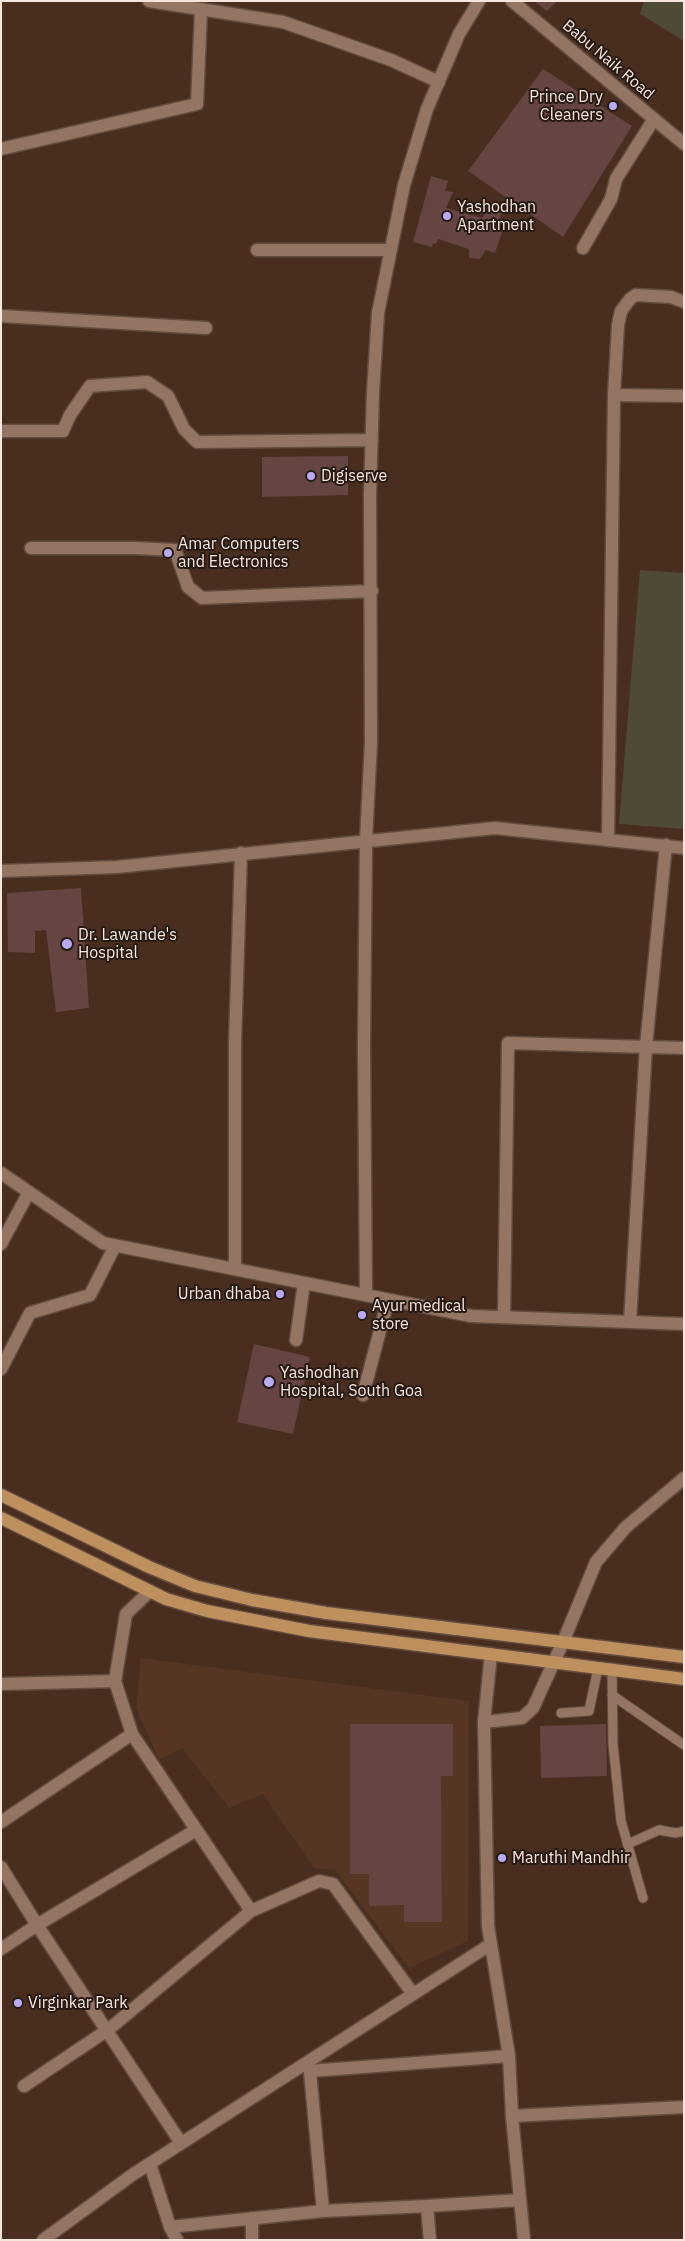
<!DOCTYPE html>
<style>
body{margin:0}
#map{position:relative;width:685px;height:2241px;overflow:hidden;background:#492e20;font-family:"IBM Plex Sans",sans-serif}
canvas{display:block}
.frame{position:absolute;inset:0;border:2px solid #f8e6dd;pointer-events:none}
</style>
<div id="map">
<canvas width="685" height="2241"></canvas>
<div class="frame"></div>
</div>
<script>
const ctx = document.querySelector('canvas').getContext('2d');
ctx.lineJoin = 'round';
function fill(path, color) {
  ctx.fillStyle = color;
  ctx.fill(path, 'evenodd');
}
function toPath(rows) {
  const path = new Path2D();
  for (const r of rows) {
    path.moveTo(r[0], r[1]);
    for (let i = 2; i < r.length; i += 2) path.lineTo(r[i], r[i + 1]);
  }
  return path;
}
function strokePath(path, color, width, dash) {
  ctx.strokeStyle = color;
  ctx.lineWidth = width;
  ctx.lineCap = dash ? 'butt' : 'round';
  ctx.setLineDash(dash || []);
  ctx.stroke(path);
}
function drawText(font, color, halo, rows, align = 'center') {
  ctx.font = font + ' "IBM Plex Sans",sans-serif';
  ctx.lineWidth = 4;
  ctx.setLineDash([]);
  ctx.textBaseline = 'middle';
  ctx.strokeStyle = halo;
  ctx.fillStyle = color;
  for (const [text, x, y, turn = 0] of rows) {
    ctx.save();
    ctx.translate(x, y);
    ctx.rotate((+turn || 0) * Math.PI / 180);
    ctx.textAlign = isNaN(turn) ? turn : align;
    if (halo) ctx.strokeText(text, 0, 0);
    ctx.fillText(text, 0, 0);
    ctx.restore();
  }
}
fill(toPath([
 [141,1658,469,1701,468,1941,409,1968,335,1870,314,1868,263,1794,229,1808,182,1748,159,1760,136,1708]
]), '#563523');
fill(toPath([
 [644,1,684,1,684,41,640,14],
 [640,570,684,573,684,829,619,824]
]), '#4f4a35');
fill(toPath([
 [534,1,557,1,547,11],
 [543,69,632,126,563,237,468,171],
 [431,176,448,181,445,191,453,192,446,208,482,218,487,209,502,213,497,224,504,227,495,253,486,250,480,259,469,258,469,249,438,239,436,244,433,243,432,247,413,242],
 [348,456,348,495,262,497,262,457],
 [81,888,89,1008,56,1012,46,930,35,931,35,953,8,952,7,893],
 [254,1344,310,1357,293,1434,237,1422],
 [350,1724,453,1724,453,1776,441,1776,442,1922,404,1922,404,1905,369,1906,369,1874,350,1874],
 [606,1724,607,1776,541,1778,540,1726]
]), '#654441');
const lane = toPath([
 [612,1669,613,1744,621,1821,643,1898],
 [612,1695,684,1745],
 [561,1713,589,1711,598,1668],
 [628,1844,659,1830,676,1833,684,1831]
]);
const street = toPath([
 [149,1,283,22,391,60,439,82],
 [1,149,197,104,201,10],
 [583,248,611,199,616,179,654,119],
 [257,250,391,250],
 [1,316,206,328],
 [614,395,684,396],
 [1,431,63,431,70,415,90,386,147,382,168,396,184,429,197,442,372,440],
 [31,548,135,548,175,550,188,587,202,598,372,591],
 [608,839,614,395,618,325,621,311,630,299,636,295,671,297,684,302],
 [1,871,117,867,495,828,684,848],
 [1,1244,29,1192],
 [235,1269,235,1043,241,853],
 [366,1295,364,1046,366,840,371,742,370,495,373,392,378,313,404,185,427,109,459,34,479,1],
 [504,1317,508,1043,684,1048],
 [630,1322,646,1046,666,845],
 [296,1340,304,1283],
 [1,1369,30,1313,90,1295,115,1246],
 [363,1395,388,1300],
 [491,1654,484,1722,488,1926,509,2056,512,2116,524,2240],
 [115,1681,132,1734],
 [1,1684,115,1681,126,1614,150,1591],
 [484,1722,522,1718,533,1708,563,1642,596,1562,626,1527,684,1478],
 [1,1822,132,1734,251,1911,319,1881,333,1884,413,1994],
 [1,1867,37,1925,196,1830],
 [1,1949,37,1925,181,2143],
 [309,2061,323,2211,427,2206],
 [310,2071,509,2056],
 [24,2086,109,2029,251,1911],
 [512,2116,684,2107],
 [150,2164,170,2227,323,2211],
 [252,2218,252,2240],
 [170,2227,177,2240],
 [43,2240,132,2175,491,1944],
 [430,2240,427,2206,520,2200]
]);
const secondary = toPath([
 [512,1,684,144],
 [1,1173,103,1243,471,1316,684,1324]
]);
const primary = toPath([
 [1,1495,149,1567,195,1586,252,1600,326,1613,684,1657],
 [1,1518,166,1599,207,1611,309,1631,684,1679]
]);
strokePath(lane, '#634c3f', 11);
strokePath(street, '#634c3f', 15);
strokePath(secondary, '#634c3f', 15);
strokePath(primary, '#634c3f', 15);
strokePath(lane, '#947564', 9);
strokePath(street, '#947564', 12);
strokePath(secondary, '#947564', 12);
strokePath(primary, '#bd905d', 12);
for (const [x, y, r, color] of [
 [613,106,5,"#b9abf7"],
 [447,216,5,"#b9abf7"],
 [311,476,5,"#b9abf7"],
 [168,553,5,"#b9abf7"],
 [67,944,6,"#b9abf7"],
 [280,1294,5,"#b9abf7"],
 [362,1315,5,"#b9abf7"],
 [269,1382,6,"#b9abf7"],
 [502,1858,5,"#b9abf7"],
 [18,2003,5,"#b9abf7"]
]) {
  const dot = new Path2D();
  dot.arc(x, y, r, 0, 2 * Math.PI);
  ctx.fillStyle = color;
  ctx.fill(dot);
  strokePath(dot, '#261a13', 2);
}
drawText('16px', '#f8e6dd', '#261a13', [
 ["Babu Naik Road",608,60,40]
]);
drawText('16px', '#f8e6dd', '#261a13', [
 ["Prince Dry",603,97,"right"],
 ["Cleaners",603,115,"right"],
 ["Yashodhan",457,207],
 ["Apartment",457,225],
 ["Digiserve",321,476],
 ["Amar Computers",178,544],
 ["and Electronics",178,562],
 ["Dr. Lawande's",78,935],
 ["Hospital",78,953],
 ["Urban dhaba",270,1294,"right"],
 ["Ayur medical",372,1306],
 ["store",372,1324],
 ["Yashodhan",280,1373],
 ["Hospital, South Goa",280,1391],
 ["Maruthi Mandhir",512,1858],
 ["Virginkar Park",28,2003]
], 'left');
</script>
